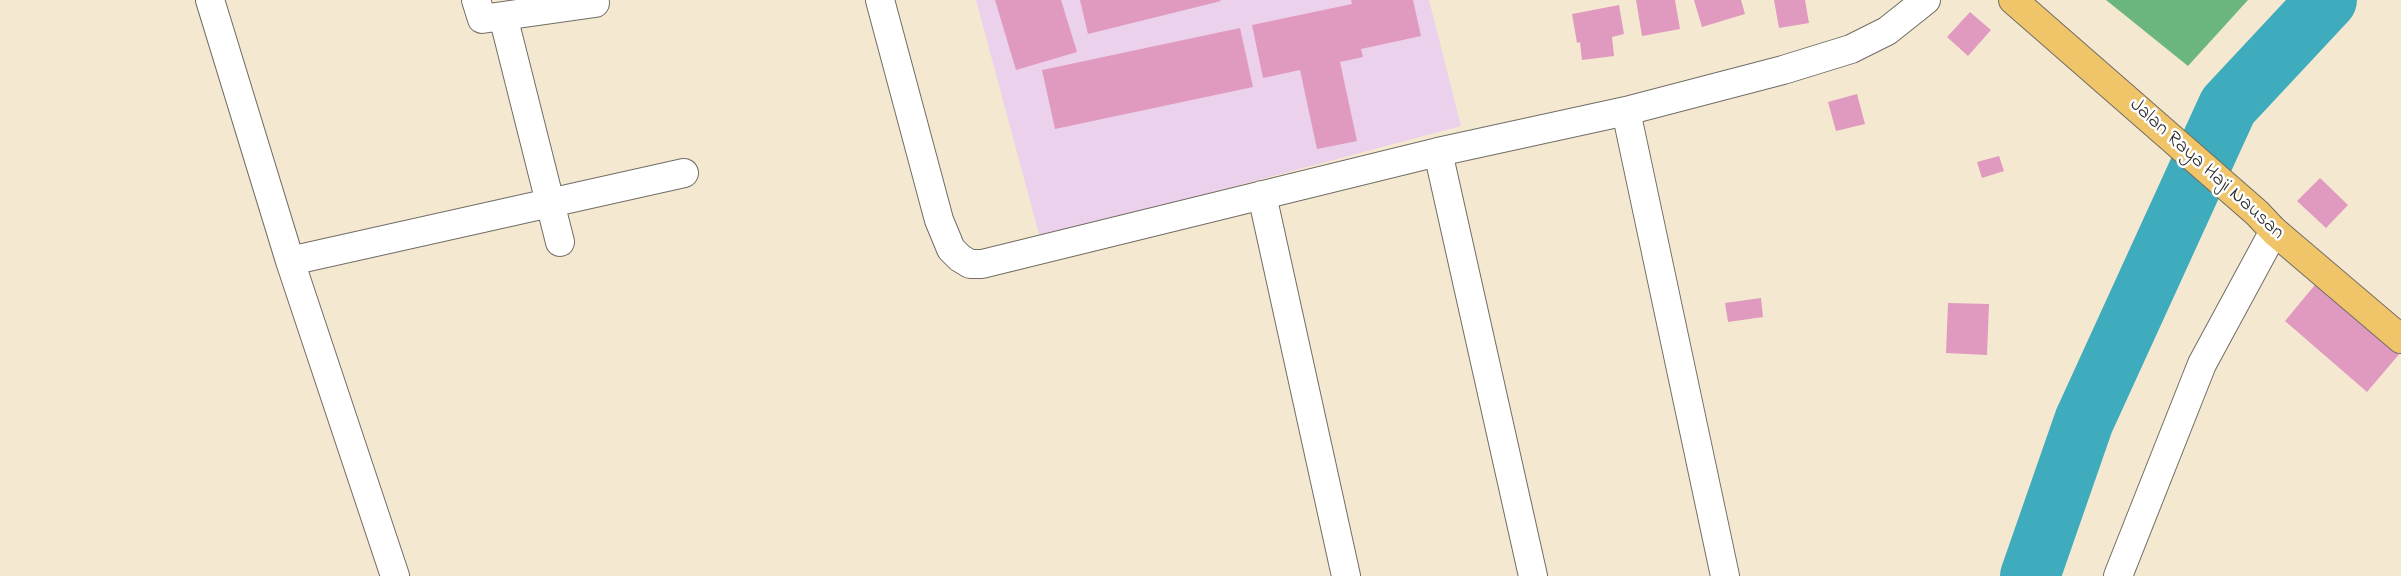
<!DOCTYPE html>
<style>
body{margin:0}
canvas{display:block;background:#f4e8d1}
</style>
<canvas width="2401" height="576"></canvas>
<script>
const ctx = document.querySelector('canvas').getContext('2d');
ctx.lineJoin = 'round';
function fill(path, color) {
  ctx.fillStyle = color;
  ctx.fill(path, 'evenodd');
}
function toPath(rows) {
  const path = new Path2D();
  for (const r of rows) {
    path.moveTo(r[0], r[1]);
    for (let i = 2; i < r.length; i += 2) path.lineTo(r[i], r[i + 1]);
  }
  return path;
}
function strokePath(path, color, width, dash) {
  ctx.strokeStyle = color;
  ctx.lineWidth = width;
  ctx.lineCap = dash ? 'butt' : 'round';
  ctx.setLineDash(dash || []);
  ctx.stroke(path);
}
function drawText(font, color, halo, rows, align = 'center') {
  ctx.font = font + ' "Indie Flower",sans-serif';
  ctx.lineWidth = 5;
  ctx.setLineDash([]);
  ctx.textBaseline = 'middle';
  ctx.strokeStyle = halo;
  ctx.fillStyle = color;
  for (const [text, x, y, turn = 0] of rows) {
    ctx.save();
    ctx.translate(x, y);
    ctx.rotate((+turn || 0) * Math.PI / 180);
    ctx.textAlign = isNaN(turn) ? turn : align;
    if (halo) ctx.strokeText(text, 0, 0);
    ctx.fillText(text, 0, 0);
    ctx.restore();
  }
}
fill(toPath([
 [976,0,1429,0,1461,126,1040,238]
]), '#ebd1eb');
fill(toPath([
 [2106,0,2248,0,2188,66]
]), '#6bb67e');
strokePath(toPath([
 [2030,576,2084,421,2228,106,2327,0]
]), '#3eacbc', 60);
fill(toPath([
 [995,0,1061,0,1077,52,1016,70],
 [1080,0,1220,0,1221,1,1088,34],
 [1351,0,1413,0,1421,36,1361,49,1363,57,1340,62,1357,141,1317,149,1300,70,1263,78,1252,25,1352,4],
 [1636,0,1675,0,1680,29,1642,36],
 [1694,0,1741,0,1745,14,1702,27],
 [1774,0,1805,0,1809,23,1779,28],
 [1619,5,1624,34,1612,37,1614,56,1582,60,1580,42,1577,43,1572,14],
 [1970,12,1991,30,1968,56,1947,37],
 [1240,28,1253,87,1055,129,1042,70],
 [1857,94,1865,124,1836,131,1828,102],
 [1999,156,2004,171,1982,178,1977,162],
 [2320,178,2348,205,2326,228,2297,201],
 [2319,280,2401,352,2367,392,2285,321],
 [1761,298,1763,317,1728,322,1725,303],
 [1948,303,1989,304,1987,355,1946,353]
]), '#e09abf');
const minor = toPath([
 [210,0,290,261,395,576],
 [476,0,482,19,595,3],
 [880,0,939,220,951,249,960,258,970,264,982,264,1438,152,1626,111,1783,70,1851,49,1887,31,1926,0],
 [503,16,560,242],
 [1626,111,1725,576],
 [1438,152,1533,576],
 [1262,195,1346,576],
 [290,261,684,173],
 [2118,576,2202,364,2274,231]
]);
const major = toPath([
 [2013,0,2257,213,2274,231,2401,339]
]);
strokePath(minor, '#716d65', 30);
strokePath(major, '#716d65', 30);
strokePath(minor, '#fff', 28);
strokePath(major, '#f0c469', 28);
drawText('20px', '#2b2b2b', '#fff', [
 ["Jalan Raya Haji Nausan",2206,170,42]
]);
</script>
